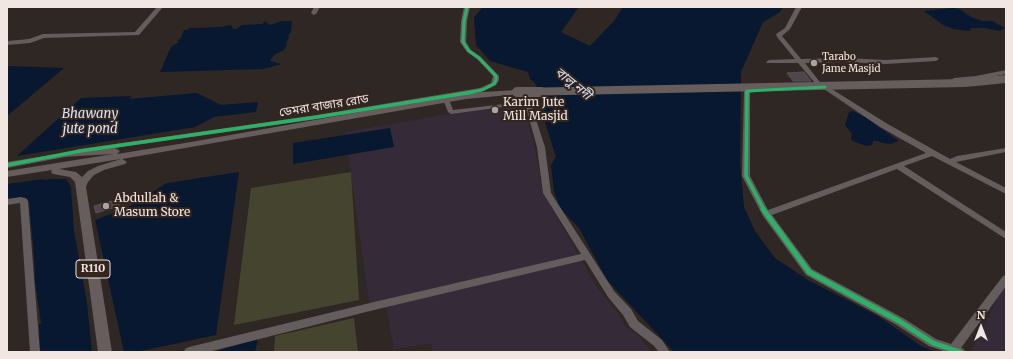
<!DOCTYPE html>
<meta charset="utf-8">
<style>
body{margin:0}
#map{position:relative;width:1013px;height:359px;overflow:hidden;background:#2f2723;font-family:Merriweather,serif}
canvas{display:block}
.frame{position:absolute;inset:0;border:8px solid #f1e6e2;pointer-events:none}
.north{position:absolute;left:961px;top:307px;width:40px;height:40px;-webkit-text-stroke:3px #34251e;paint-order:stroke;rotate:0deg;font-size:11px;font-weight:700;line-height:16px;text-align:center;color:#f1e6e2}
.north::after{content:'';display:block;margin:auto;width:14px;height:18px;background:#f1e6e2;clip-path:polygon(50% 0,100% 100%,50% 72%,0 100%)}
</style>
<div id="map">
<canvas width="1013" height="359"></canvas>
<div class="frame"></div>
<div class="north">N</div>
</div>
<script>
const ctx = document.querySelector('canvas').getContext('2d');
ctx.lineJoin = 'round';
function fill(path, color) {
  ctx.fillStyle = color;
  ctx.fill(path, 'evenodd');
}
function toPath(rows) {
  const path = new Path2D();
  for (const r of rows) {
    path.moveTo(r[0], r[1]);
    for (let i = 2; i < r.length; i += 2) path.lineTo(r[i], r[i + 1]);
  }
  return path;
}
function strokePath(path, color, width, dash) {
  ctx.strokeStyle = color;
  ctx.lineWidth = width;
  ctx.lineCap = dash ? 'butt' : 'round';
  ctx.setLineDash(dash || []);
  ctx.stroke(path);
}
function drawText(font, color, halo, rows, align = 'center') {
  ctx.font = font + ' Merriweather,"Noto Sans Bengali",serif';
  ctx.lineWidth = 4;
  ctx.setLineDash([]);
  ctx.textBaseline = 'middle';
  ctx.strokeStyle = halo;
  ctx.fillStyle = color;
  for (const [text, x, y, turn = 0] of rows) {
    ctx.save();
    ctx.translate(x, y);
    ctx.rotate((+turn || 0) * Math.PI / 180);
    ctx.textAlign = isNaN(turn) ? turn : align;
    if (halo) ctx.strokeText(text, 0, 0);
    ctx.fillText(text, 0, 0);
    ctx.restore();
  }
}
fill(toPath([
 [523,101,535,148,542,190,597,288,618,313,625,326,640,337,652,352,433,352,431,344,394,349,386,307,370,309,345,132],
 [1006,285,1006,352,971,352,1002,289]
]), '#352a37');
fill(toPath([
 [351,172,359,300,234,325,251,188],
 [354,318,358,352,274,352,275,336]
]), '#45452f');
fill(toPath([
 [483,7,579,7,561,32,590,46,614,21,623,7,783,7,780,12,763,22,741,72,740,164,744,207,755,231,775,258,808,280,878,316,921,346,935,352,674,352,607,280,579,228,560,208,554,192,551,165,556,157,543,116,542,95,534,82,530,79,528,72,490,61,476,45,474,17],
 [954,8,959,9,971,17,982,21,992,21,1005,28,1000,31,985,28,971,28,970,31,954,29,943,25,924,11],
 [264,21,270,25,282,21,292,21,291,32,288,36,289,37,286,44,287,45,284,50,275,54,270,61,282,64,263,69,160,72,171,47,179,42,177,41,181,38,184,30,188,30,189,28,192,28,222,27,229,25,232,26,233,29,236,29,242,25,263,24],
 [7,66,64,68,7,116],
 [197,93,221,105,258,102,256,112,214,117,195,127,17,156,81,98,132,96,129,99],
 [853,111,865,117,899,141,890,144,883,143,878,141,873,141,872,145,866,146,853,141,851,139,852,134,845,125,849,112],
 [390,128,394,147,293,164,293,143],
 [239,172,216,335,136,352,124,352,95,220,127,208,167,183],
 [43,179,45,180,51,179,66,179,71,187,74,231,87,303,92,352,40,352,39,325,41,323,35,282,34,256,29,202,25,197,7,199,7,184],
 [258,339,255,352,213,352]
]), '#071830');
const building = toPath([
 [804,72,811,81,793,81,787,73,804,72],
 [119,199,119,206,96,213,94,206,119,199]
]);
fill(building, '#4d474d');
strokePath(building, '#565152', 1);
fill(toPath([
 [157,7,163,7,139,35,44,38,30,43,7,45,7,41,29,39,43,34,135,32,157,7],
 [314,7,320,7,316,14,314,15,311,13,314,7],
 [464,7,470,7,467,21,466,42,471,50,481,57,499,76,499,80,496,85,484,91,317,119,80,153,65,157,7,168,7,162,65,153,80,149,317,115,480,88,491,83,493,76,477,59,467,52,460,42,461,21,464,7],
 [796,7,802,7,790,29,782,36,801,59,845,58,886,60,936,57,939,59,936,61,886,64,845,62,805,63,819,81,886,123,950,159,957,156,1006,148,1006,152,956,162,1006,188,1006,194,932,156,904,166,1006,232,1006,239,897,169,772,215,812,269,903,318,936,339,951,344,1003,276,1006,275,1006,286,961,348,964,349,965,352,946,352,929,346,895,324,806,275,763,216,742,176,744,91,747,89,756,88,759,90,758,91,750,93,750,176,768,210,926,153,880,127,815,83,798,63,767,63,766,62,769,60,795,59,777,37,776,34,785,28,796,7],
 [1006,70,1006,74,976,80,954,82,951,80,954,78,976,76,1006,70],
 [447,100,450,102,453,110,530,101,545,147,551,193,614,291,631,309,638,321,662,340,670,352,659,352,654,346,630,327,623,315,608,297,585,260,374,310,208,352,184,352,185,349,189,347,374,302,581,254,543,193,537,147,525,104,451,114,448,112,444,102,447,100],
 [21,197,27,199,28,201,40,352,30,352,20,203,7,205,7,199,21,197]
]), '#645d5d');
fill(toPath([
 [517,90,521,92,520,94,466,99,122,159,127,162,125,164,104,170,94,175,88,182,86,187,112,352,98,352,75,182,70,177,53,174,51,172,52,170,7,177,7,171,113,154,62,157,60,155,65,152,115,148,120,151,117,154,191,142,466,93,517,90],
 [121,159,98,166,88,171,82,177,76,172,59,169,121,159]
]), '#665d5c');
strokePath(toPath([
 [517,92,965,83,1006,79]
]), '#665d5c', 8);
strokePath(toPath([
 [517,92,541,92]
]), '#665d5c', 10);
strokePath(toPath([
 [467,93,482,90,494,84,496,80,496,76,479,58,469,51,463,42,464,21,467,7],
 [747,93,747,91,825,87]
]), '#2db169', 3);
strokePath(toPath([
 [747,92,746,176,764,210],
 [7,165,80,151,317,117,473,92]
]), '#2db169', 3.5);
strokePath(toPath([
 [763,209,809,272,899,321,933,343,960,352]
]), '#2db169', 5);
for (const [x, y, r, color] of [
 [814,63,4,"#ada39f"],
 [495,110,4,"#ada39f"],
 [106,206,4,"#ada39f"]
]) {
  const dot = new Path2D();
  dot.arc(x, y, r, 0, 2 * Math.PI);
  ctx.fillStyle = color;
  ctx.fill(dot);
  strokePath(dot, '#34251e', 1.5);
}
drawText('10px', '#f1e6e2', '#34251e', [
 ["Tarabo",822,57],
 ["Jame Masjid",822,69]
], 'left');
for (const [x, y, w] of [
 [93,269,34]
]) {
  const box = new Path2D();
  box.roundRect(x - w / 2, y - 9, w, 18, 3);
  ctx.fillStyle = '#34251e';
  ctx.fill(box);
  strokePath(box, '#f1e6e2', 1);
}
drawText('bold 11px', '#f1e6e2', null, [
 ["R110",93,269]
]);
drawText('12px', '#f1e6e2', '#34251e', [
 ["Karim Jute",503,103],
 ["Mill Masjid",503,117],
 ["Abdullah &",114,199],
 ["Masum Store",114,213]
], 'left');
drawText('12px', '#f1e6e2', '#34251e', [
 ["ডেমরা বাজার রোড",324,106,-9]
]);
drawText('italic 13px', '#d5e5fc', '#34251e', [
 ["বালু নদী",573,84,39],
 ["Bhawany",90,114],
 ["jute pond",90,129]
]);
</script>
